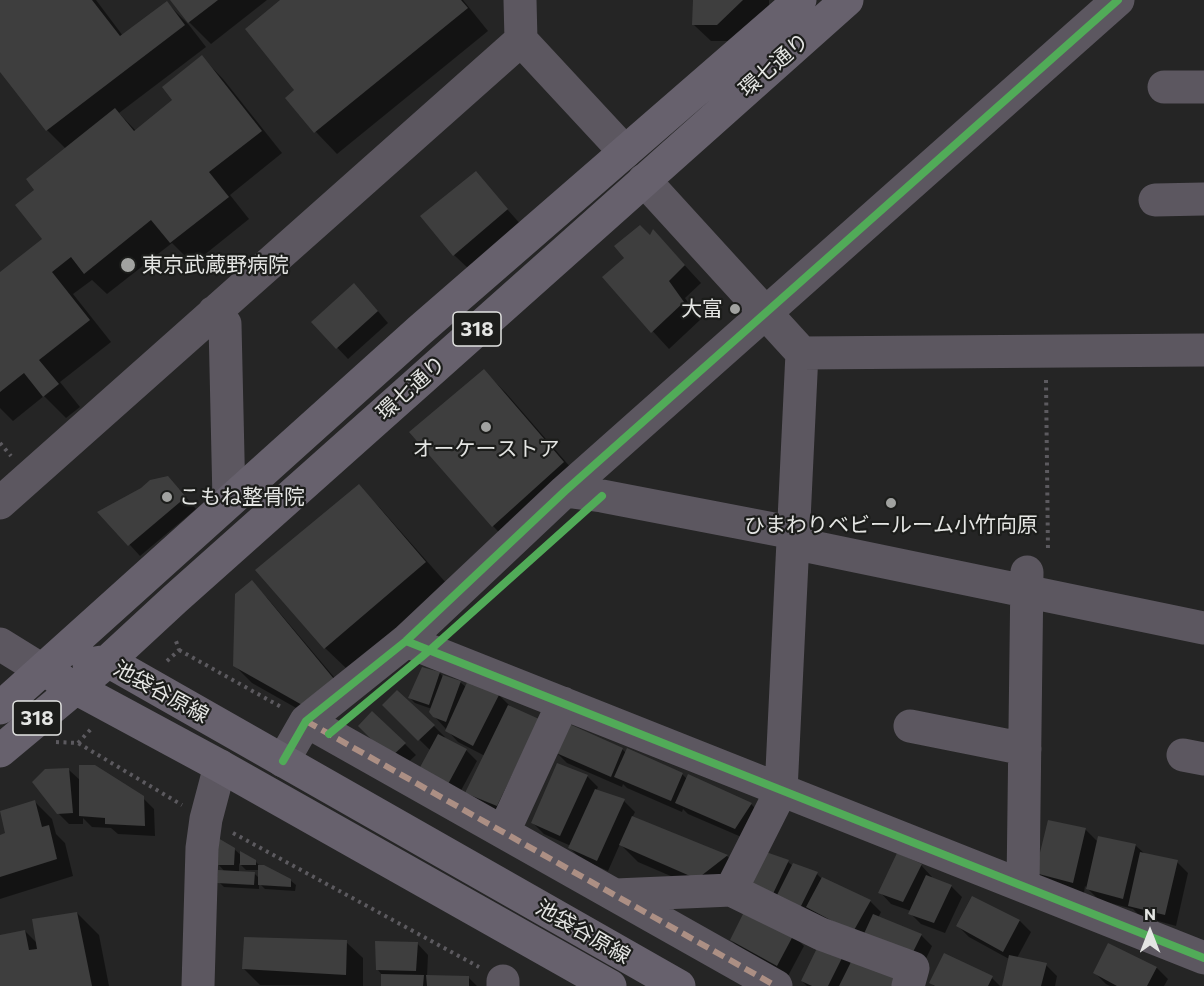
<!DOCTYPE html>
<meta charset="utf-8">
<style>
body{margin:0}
#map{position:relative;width:1204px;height:986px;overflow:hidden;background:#252525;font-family:Commissioner,sans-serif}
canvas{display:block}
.north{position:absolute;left:1120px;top:902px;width:60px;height:60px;-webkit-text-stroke:4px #1c1d1b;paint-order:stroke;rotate:0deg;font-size:16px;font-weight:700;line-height:24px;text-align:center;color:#e4e5e3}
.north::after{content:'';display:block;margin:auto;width:21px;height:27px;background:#e4e5e3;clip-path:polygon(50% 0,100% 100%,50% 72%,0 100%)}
</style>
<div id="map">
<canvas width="1204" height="986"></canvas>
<div class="north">N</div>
</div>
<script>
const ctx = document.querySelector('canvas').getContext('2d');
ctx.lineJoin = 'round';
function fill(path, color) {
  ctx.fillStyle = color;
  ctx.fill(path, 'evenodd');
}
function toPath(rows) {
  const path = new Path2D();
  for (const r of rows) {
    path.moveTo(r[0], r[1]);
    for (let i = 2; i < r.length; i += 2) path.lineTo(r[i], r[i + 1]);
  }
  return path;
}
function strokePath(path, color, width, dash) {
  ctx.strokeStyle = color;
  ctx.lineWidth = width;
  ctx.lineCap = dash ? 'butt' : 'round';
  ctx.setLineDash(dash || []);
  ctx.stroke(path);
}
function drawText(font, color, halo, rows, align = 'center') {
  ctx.font = font + ' Commissioner,"Noto Sans JP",sans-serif';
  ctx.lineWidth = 4.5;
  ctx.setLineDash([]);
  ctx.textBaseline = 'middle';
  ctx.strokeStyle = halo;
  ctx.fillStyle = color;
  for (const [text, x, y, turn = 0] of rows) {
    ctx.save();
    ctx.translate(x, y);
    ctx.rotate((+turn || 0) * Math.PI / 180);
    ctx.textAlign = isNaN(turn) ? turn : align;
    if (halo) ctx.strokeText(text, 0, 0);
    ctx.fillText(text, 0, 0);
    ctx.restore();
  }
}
fill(toPath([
 [0,0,96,0,123,36,167,3,189,25,206,47,119,113,136,131,175,100,202,57,223,79,282,153,230,195,249,219,193,264,172,243,107,294,92,280,73,294,111,342,60,382,80,407,66,418,44,396,13,421,0,408,0,274,44,239,36,190,66,149,47,130,0,69],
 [172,0,267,0,211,44,189,22],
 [283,0,463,0,488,31,337,154,316,132,287,98,296,90],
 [695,0,769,0,769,8,734,41,711,41,694,25],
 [475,173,523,227,471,271,454,255],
 [654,232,701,283,685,298,700,320,669,349,604,278,650,237],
 [365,296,388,323,348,359,313,322],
 [484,371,506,393,585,484,514,548,493,526,412,432],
 [359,486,380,508,447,584,347,669,325,648],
 [179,489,196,509,140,556,100,512],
 [252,582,268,599,350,696,321,722,252,683,235,666],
 [440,673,443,677,460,682,466,687,499,695,510,706,514,821,467,793,485,756,458,742,434,716,432,709,415,703,410,698],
 [397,693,434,726,445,737,444,738,466,750,477,761,458,796,431,782,431,751,384,705],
 [360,726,405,744,416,755,402,768],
 [622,749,626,753,682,774,687,779,751,804,762,815,746,839,688,814,683,809,682,812,627,788,623,784,622,787,567,763,556,752],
 [69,770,81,781,143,798,154,809,155,836,118,834,111,828,92,827,83,818,83,824,69,824,58,813],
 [587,776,598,787,596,791,624,801,635,812,632,818,727,856,743,872,715,895,638,862,620,844,608,871,581,859,570,848,571,846,544,834,533,823],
 [35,802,52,819,56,834,65,843,73,876,0,899,0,836,7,834],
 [1085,829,1098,842,1135,845,1145,854,1177,862,1188,873,1176,926,1140,916,1133,909,1099,900,1085,886,1084,893,1048,884,1037,873],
 [234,849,242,856,255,861,260,866,290,880,296,885,295,891,265,889,259,883,259,889,224,887,219,882,225,872,218,864],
 [239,863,246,870,260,870,260,879,254,873,239,873],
 [788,862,793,866,817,874,821,878,870,901,881,912,878,918,921,935,932,946,922,967,758,900],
 [921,865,932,877,931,879,951,886,962,897,945,933,921,924,910,913,911,911,891,904,880,892],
 [972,898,1020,921,1031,932,1017,958,1046,965,1057,976,1055,986,1003,986,1009,959,969,937,958,926],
 [77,913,99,935,109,986,0,986,0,937,25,931,38,944],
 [793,935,804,946,788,976,742,951,731,940],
 [346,942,363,958,363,986,260,985,244,969],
 [417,943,428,955,427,977,468,977,477,986,383,986,382,975,378,970],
 [1109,945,1157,968,1168,979,1164,986,1110,986,1106,984,1095,973],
 [843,956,851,964,906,986,807,986,802,981],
 [992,978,1000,986,934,986,931,983]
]), '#0007');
fill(toPath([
 [0,0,92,0,120,36,167,1,185,25,46,131,0,72],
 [170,0,218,0,188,23],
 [280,0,461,0,468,8,314,133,285,98,294,90,245,29],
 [693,0,743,0,717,25,692,25],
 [202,55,262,131,209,172,229,197,170,243,151,220,84,274,71,257,52,272,90,320,39,360,59,384,43,397,24,373,0,392,0,272,42,239,15,205,34,190,26,179,115,108,134,131,172,100,162,87],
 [476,171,508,209,453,256,420,216],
 [640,225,650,235,653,229,685,265,669,281,684,302,651,333,602,277,624,258,614,246],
 [354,283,378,311,336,349,311,322],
 [484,369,564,462,492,527,409,432],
 [168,476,186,497,128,546,97,512,141,488,150,480],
 [359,484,426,562,324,649,255,570],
 [252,580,334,679,304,706,233,666,235,594],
 [422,667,440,672,429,705,408,698],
 [443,675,461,681,446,722,433,717,429,712],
 [469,678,500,693,473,746,445,731],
 [397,690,435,725,418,741,382,705],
 [508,705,539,719,497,806,465,793],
 [372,711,406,743,390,758,358,726],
 [567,723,623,748,611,777,554,752],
 [438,734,467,749,447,786,418,771],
 [627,748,683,773,671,801,614,777],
 [557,763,588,775,560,836,531,823],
 [79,765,95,765,144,796,145,826,105,824,105,818,79,816],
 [69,768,73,813,57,814,32,782,45,769],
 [688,774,752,803,735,829,675,803],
 [595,789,625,799,597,861,568,848],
 [35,800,42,827,49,825,57,859,0,877,0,835,5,833,0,811],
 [632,816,728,855,697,879,619,845],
 [1048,820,1086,828,1073,883,1035,873],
 [1098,836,1136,844,1123,899,1086,889],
 [218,838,235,848,234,865,216,865],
 [240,851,256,860,256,865,240,865],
 [763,851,789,860,771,898,745,889],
 [1140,852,1178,860,1165,915,1128,906],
 [897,853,922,864,903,902,878,893],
 [793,863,818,872,799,910,774,901],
 [258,865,264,865,291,879,291,887,258,885],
 [218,870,255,872,254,885,217,883],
 [926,875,952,885,934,923,908,914],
 [822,877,871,900,853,932,806,907],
 [972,896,1020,920,1003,952,956,926],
 [745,910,794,934,777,966,730,940],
 [77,912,92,986,0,986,0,935,25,930,29,950,37,949,32,919],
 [873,914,922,934,911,956,862,938],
 [244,937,347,940,346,975,242,969],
 [375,941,418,942,416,971,376,970],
 [1108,943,1157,967,1147,986,1117,986,1093,973],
 [819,944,844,954,828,986,812,986,801,981],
 [944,953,993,976,988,986,935,986,929,983],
 [1009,955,1047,963,1041,986,1002,986],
 [854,956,902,980,899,986,839,986],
 [381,974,424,975,423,986,381,986],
 [426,975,469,976,469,986,427,986]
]), '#3e3e3e');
strokePath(toPath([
 [1046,380,1048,552],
 [0,443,11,456],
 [179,650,283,708],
 [167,661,179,650,175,638],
 [56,742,78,743,182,805],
 [78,743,91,729],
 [233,833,479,967]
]), '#5c5a5f', 4, [3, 4.5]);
strokePath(toPath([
 [520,0,521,40,625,152],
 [1164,87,1204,87],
 [644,180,802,353,781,791,731,890],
 [1155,200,1204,199],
 [214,312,225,324,229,501],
 [802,353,1204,350],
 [565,491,602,496,794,533],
 [0,503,521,40],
 [793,543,1204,628],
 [406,641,1204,958],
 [0,644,42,670],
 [306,721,776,986],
 [910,726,1025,749],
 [1183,755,1204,759],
 [283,761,306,721,406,641,565,491,1118,0],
 [504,831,563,703],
 [1023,885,1027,572],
 [616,895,731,890,821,934,913,968,908,986],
 [198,986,202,848,206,819,220,766],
 [503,986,503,981]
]), '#5c5760', 33);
strokePath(toPath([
 [89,664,108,661,679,986],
 [57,678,220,766,610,986],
 [0,708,420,330,800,0],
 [0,751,108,661,175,599,847,0]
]), '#67616d', 33);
strokePath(toPath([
 [306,721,776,986]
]), '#ac8f84', 6, [12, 6]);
strokePath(toPath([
 [406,641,1204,958],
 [329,734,430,650,602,496],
 [283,761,306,721,406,641,565,491,1118,0]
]), '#51ab58', 8);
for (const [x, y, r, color] of [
 [128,265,8,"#a1a2a0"],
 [735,309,6,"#a1a2a0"],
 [486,427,6,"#a1a2a0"],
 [167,497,6,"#a1a2a0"],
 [891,503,6,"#a1a2a0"]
]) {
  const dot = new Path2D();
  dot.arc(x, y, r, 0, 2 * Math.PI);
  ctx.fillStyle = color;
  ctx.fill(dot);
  strokePath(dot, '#1c1d1b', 2);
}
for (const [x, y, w] of [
 [477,329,48],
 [37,718,48]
]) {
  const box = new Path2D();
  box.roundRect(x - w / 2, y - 17, w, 34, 4.5);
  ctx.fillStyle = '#1c1d1b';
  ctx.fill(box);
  strokePath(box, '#e4e5e3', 1.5);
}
drawText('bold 20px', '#e4e5e3', null, [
 ["318",477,329],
 ["318",37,718]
]);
drawText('21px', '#e4e5e3', '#1c1d1b', [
 ["環七通り",774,65,-41],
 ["環七通り",411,388,-42],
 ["池袋谷原線",161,692,29],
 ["池袋谷原線",583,932,30]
]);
drawText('21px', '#e4e5e3', '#1c1d1b', [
 ["東京武蔵野病院",142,265],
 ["大富",723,309,"right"],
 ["オーケーストア",486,449,"center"],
 ["こもね整骨院",179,497],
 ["ひまわりベビールーム小竹向原",891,525,"center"]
], 'left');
</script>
